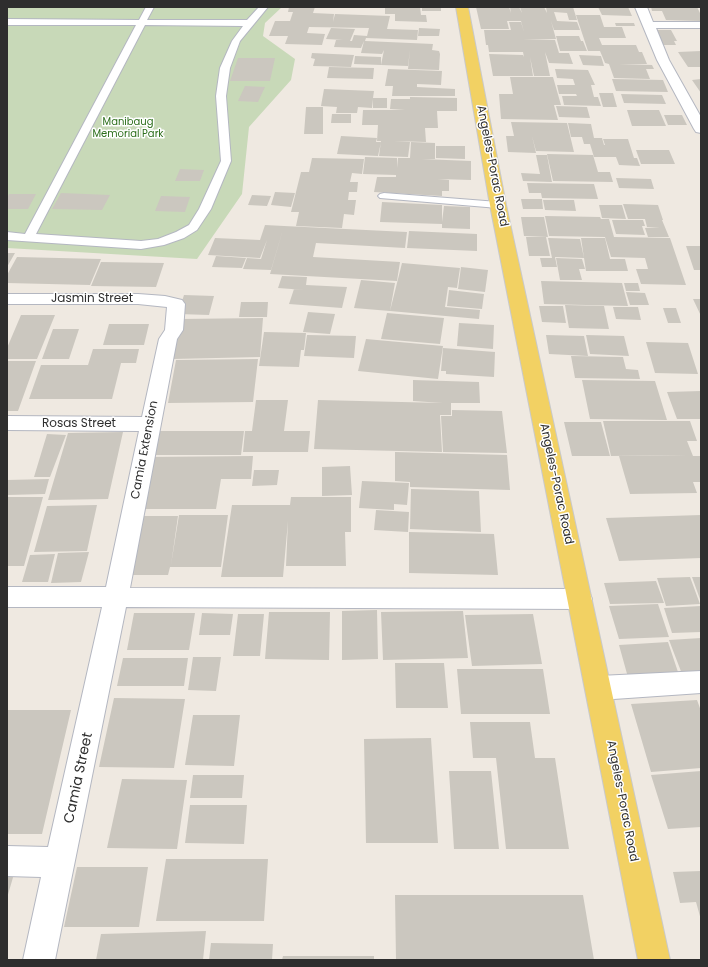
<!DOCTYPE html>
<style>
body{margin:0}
#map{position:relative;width:708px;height:967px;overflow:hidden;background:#efe9e1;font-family:Poppins,sans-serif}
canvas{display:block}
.frame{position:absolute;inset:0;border:8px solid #2e2e2e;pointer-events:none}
</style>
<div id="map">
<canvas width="708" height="967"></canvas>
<div class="frame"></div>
</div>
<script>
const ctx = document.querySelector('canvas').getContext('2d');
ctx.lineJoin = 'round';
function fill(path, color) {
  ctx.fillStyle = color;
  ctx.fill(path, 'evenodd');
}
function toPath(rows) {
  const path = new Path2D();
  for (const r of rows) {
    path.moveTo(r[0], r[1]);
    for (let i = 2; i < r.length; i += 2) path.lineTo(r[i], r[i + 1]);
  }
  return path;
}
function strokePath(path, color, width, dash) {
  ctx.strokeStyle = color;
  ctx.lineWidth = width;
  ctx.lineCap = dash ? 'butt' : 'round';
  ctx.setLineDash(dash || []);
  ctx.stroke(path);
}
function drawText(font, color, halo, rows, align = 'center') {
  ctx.font = font + ' Poppins,sans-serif';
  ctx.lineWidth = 3;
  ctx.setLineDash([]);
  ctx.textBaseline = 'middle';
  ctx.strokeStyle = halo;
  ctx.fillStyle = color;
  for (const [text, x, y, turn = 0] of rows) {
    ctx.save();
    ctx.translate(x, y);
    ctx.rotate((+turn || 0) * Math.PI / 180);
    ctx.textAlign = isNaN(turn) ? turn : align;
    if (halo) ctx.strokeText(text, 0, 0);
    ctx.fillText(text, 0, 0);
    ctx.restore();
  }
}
fill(toPath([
 [7,7,282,7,265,23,263,36,295,59,291,80,249,127,242,194,197,259,7,248]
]), '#c8d9b8');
fill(toPath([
 [289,7,315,7,313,13,334,14,333,22,335,14,390,16,387,29,418,30,417,40,366,38,365,41,433,44,432,50,439,51,440,54,439,70,408,69,410,50,408,66,381,65,384,50,382,54,361,53,364,41,361,48,334,47,336,40,343,40,326,39,331,28,355,29,350,41,352,41,354,35,367,36,369,28,309,27,307,33,325,34,322,45,285,44,288,36,269,36,275,21,290,21,293,12,288,12],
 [385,7,420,7,421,15,426,15,427,22,395,21,395,14,385,14],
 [422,7,441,7,441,11,422,11],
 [476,7,509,7,511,13,510,7,519,7,522,13,520,7,544,7,547,13,546,7,573,7,577,20,569,20,567,13,554,12,557,21,577,22,580,30,554,30,551,21,556,39,523,40,555,40,559,53,569,53,573,64,549,63,545,52,550,76,534,76,530,57,533,76,493,76,489,54,523,55,524,57,523,52,489,52,488,45,486,45,484,30,511,30,509,22,521,22,524,32,521,21,507,21,509,29,481,29],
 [598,7,628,7,632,16,602,15],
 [651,7,697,7,701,15,701,21,666,20,662,11,652,11],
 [576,15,600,15,604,27,622,27,626,38,599,38,602,45,636,45,639,52,642,52,647,64,619,64,652,65,654,69,646,69,650,79,614,78,609,64,605,63,600,51,588,51],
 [615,23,634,23,635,26,616,26],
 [419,28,440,29,439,36,418,36],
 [652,30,671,30,677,41,674,41,676,45,659,45],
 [556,36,579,36,581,41,583,41,587,51,560,51],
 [701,51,701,67,688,67,678,52],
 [312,53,354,55,351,67,313,66,315,59,311,58],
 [579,55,601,56,604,66,583,65],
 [355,56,381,57,381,65,354,64],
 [238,58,275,58,270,81,230,81],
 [329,67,374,68,373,79,327,78],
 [388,69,442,71,441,85,417,84,417,87,455,89,455,96,392,96,393,86,385,86],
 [555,69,588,70,595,85,591,85,594,97,598,97,601,106,564,105,562,96,577,96,576,94,559,94,557,85,575,85,573,79,557,78],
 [510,77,553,77,561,105,554,105,558,120,501,119,499,94,513,94],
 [612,79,663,80,668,92,616,91],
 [701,79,701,93,692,80],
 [245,86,265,87,258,102,238,101],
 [324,89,374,91,373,98,387,98,387,108,373,108,373,99,372,108,358,107,357,113,336,113,337,107,321,106],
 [599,93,613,93,617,107,603,107],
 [621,94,662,95,666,104,624,103],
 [410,97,457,98,457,111,437,111,438,128,425,128,426,142,394,141,410,142,408,157,379,156,381,141,377,141,378,125,362,125,363,110,405,110,390,109,391,99,410,99],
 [556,106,587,107,590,118,559,117],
 [306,107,323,107,323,134,304,134],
 [627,110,659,110,666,126,632,126],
 [332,114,351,114,351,123,331,123],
 [664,115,682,115,687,125,668,125],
 [511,122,567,123,574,152,536,151,532,136,536,153,508,152,506,136,514,136],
 [568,123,591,124,594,138,602,138,604,145,605,145,603,139,628,139,634,158,637,158,640,166,619,165,616,157,594,157,590,144,584,144,582,137,571,137],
 [341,136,377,138,376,142,381,142,378,156,337,154],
 [411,142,435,143,435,159,422,159,471,161,471,180,438,179,449,180,449,191,442,191,442,196,374,192,377,177,396,177,396,175,363,174,365,157,397,158,397,168,398,158,410,158],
 [436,146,465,146,465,159,436,158],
 [636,150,669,150,675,164,641,164],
 [547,154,593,155,598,172,610,172,613,182,553,181],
 [536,155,547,155,552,182,523,181,521,173,540,174],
 [312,158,364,159,362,174,352,173,350,182,358,182,357,192,349,192,348,200,356,200,354,215,344,214,342,228,296,226,299,212,291,212,301,172,309,172],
 [180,169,204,170,200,181,175,181],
 [616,178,651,179,654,189,619,188],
 [527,183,594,184,598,199,542,198,541,193,529,193],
 [275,192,295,193,291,207,271,205],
 [61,193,110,195,102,210,52,209],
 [9,194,36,194,28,209,7,209,7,198],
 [252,195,271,196,267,206,248,205],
 [161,196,190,197,185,212,155,211],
 [521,199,542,199,543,209,523,209],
 [543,200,574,200,576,211,545,210],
 [382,202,442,205,442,222,444,206,470,207,470,229,442,228,442,224,380,222],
 [623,204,658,205,663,220,655,220,662,220,669,237,648,237,645,228,660,227,647,227,645,219,628,219],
 [599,205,622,205,626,219,602,218],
 [545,216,600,217,601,219,609,219,614,237,670,238,686,285,641,284,636,269,648,269,645,258,611,257,605,237,549,236],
 [521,217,544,217,548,237,524,236],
 [612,220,643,220,645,226,642,226,645,235,616,234],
 [265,225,284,226,271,270,243,269,247,258,261,259,267,240,260,258,208,255,215,238,260,240],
 [284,226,407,232,405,248,316,243,313,257,400,262,397,281,270,274],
 [409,231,477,234,477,251,407,248],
 [526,237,546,237,550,256,529,256],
 [548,238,580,239,584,258,555,257,557,267,542,267,540,258,552,258],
 [581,238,605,238,610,259,625,259,628,271,586,271],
 [686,246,701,246,701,270,694,270],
 [7,253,15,253,7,267],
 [216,256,246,258,242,268,212,267],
 [17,257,101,259,90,285,7,283,7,275],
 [556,258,582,259,585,269,579,269,582,280,560,280],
 [101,262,164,263,156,287,91,286],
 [402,263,460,268,457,288,448,287,445,307,480,310,479,319,390,311],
 [461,267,488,270,485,292,458,289],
 [282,276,307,277,306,285,347,287,342,308,289,304,294,289,305,290,278,288],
 [361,280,395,283,390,311,354,308],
 [541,281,622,283,628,306,544,304],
 [624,283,638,283,640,291,626,291],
 [449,290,484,294,482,309,447,306],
 [626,292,645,293,649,305,630,305],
 [184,295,214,296,209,315,178,314],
 [693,299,701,299,701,316],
 [241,302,268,302,267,317,239,317],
 [565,305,604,306,609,329,569,328],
 [539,306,563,306,566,323,542,322],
 [613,307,638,307,641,320,616,319],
 [663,308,676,308,681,323,668,323],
 [308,312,335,314,330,334,303,332],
 [387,313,444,318,440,344,381,339],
 [21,315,55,315,37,359,7,359,7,348],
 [263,318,260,357,173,359,180,319],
 [459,323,494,325,493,349,457,346],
 [109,324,149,324,144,345,103,345],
 [53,329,79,329,69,359,42,359],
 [264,332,306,333,304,350,295,350,301,350,299,367,259,366],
 [307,335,356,336,354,358,304,356],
 [546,335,584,336,588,356,549,354],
 [586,335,624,336,629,356,590,354],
 [366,339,443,346,438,379,358,371],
 [646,342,688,343,698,374,655,373],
 [443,348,495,352,494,377,446,374,446,371,441,371],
 [93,349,139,349,136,363,121,363,112,399,29,399,41,365,88,365],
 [571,356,623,357,626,369,638,370,640,379,575,378],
 [258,359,253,402,168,403,176,360],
 [7,361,36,361,18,411,7,411],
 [413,380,479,382,480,403,451,403,451,415,440,415,442,452,314,449,318,400,443,403,413,401],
 [582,380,655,381,667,420,590,419],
 [701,391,701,419,677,419,667,392],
 [256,400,288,400,284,431,310,431,308,452,243,452,245,431,252,431],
 [452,410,502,411,507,453,443,452,441,416,452,416],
 [603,421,690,421,697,441,687,441,693,456,701,456,701,482,693,482,697,493,630,494,619,456,687,455,611,456],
 [564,422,601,422,610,456,572,456],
 [154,431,244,431,241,455,149,455],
 [123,432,108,499,48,500,68,433],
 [47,434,66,435,50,477,34,477],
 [395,452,507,455,510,490,410,487,410,482,395,481],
 [253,456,251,479,221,479,216,509,138,509,149,457],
 [350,466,352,495,322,496,322,467],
 [254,470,279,470,277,485,252,486],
 [49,479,45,494,7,495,7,480],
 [362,481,409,483,407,505,394,504,394,510,359,508],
 [411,489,479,491,481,532,410,529],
 [7,497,43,497,24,566,7,566],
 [291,497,351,497,351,532,345,532,346,566,286,566,288,521,283,577,221,577,232,505,290,505],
 [97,505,87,551,34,552,47,506],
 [376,510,409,512,408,532,374,530],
 [179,515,228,515,221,567,170,567,168,575,131,575,143,516,178,516,171,565],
 [701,515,701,558,619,561,606,518],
 [409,532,494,534,498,575,409,573],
 [89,552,81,582,51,583,58,553],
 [55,554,48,582,22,582,30,555],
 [690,577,700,604,666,606,657,578],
 [692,577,701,577,701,602],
 [656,581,664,603,610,604,604,583],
 [658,604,669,637,619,639,609,606],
 [701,606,701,632,672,633,664,608],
 [377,610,378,659,342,660,342,611],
 [463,611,468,658,383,660,381,612],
 [269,612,330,612,329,660,265,659],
 [134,613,195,613,189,650,127,650],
 [202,613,233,614,230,635,199,635],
 [238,614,264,614,260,656,233,656],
 [533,614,542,664,472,666,465,615],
 [701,638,701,673,682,674,669,640],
 [668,642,680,678,629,681,619,645],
 [193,657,221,657,216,691,188,690],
 [123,658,188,658,184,686,117,686],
 [395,663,444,663,448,708,396,708],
 [457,669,543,669,550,714,461,714],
 [114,698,185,699,174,768,99,767],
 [697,700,701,711,701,768,651,772,631,704],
 [7,710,71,710,42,834,7,834],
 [193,715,240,715,234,766,185,765],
 [470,722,530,722,535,758,555,758,569,849,506,849,496,758,473,758],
 [431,738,438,843,366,843,364,739],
 [449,771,491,771,499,849,454,849],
 [701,771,701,827,668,829,651,775],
 [193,775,244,775,242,798,190,798],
 [122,779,187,780,177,849,107,848],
 [190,805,247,805,244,844,185,843],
 [166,859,268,859,264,921,156,921],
 [77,867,148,867,139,927,64,927],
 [701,871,701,920,696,902,680,903,673,872],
 [7,874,14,874,7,898],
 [395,895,583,895,594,960,396,960],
 [206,931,203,960,96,960,101,934],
 [211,943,273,944,272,960,209,960],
 [283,956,374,956,374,960,282,960]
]), '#cbc7bf');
const lane = toPath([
 [146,7,154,7,147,20,247,20,259,7,268,7,240,41,230,68,226,96,231,161,211,209,197,230,184,238,164,245,141,249,7,240,7,232,25,234,136,25,7,25,7,19,139,20,146,7],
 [145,25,243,26,232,41,220,68,216,96,221,161,199,209,189,225,176,232,158,239,141,241,36,234,145,25],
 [384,193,498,202,504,205,498,208,380,198,378,196,380,194,384,193]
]);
const street = toPath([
 [635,7,647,7,653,22,701,22,701,28,656,28,669,60,701,117,701,133,696,132,694,129,657,60,635,7],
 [7,294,138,294,165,296,182,300,185,304,183,330,177,339,130,588,580,589,589,592,592,599,589,606,580,609,126,607,55,960,23,960,41,877,7,876,7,846,48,847,102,607,7,607,7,587,106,587,139,431,7,430,7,416,142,417,159,339,165,330,167,307,138,304,7,304,7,294],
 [701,671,701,693,599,700,590,696,586,688,590,680,599,676,701,671]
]);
const primary = toPath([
 [456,7,468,7,506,205,670,960,638,960,490,205,456,7]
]);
strokePath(lane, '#b4b7c1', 2);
strokePath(street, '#b4b7c1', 2);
strokePath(primary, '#c9c9c9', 2);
fill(lane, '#fff');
fill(street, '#fff');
fill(primary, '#f2d163');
drawText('10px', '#2c6e1b', '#fff', [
 ["Manibaug",128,122],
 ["Memorial Park",128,134]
]);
drawText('12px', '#2e2e2e', '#fff', [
 ["Angeles-Porac Road",492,166,79],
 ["Jasmin Street",92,299],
 ["Rosas Street",79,424],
 ["Camia Extension",145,450,-79],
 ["Angeles-Porac Road",556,484,78],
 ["Angeles-Porac Road",622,801,79]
]);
drawText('14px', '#2e2e2e', '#fff', [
 ["Camia Street",79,778,-78]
]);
</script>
